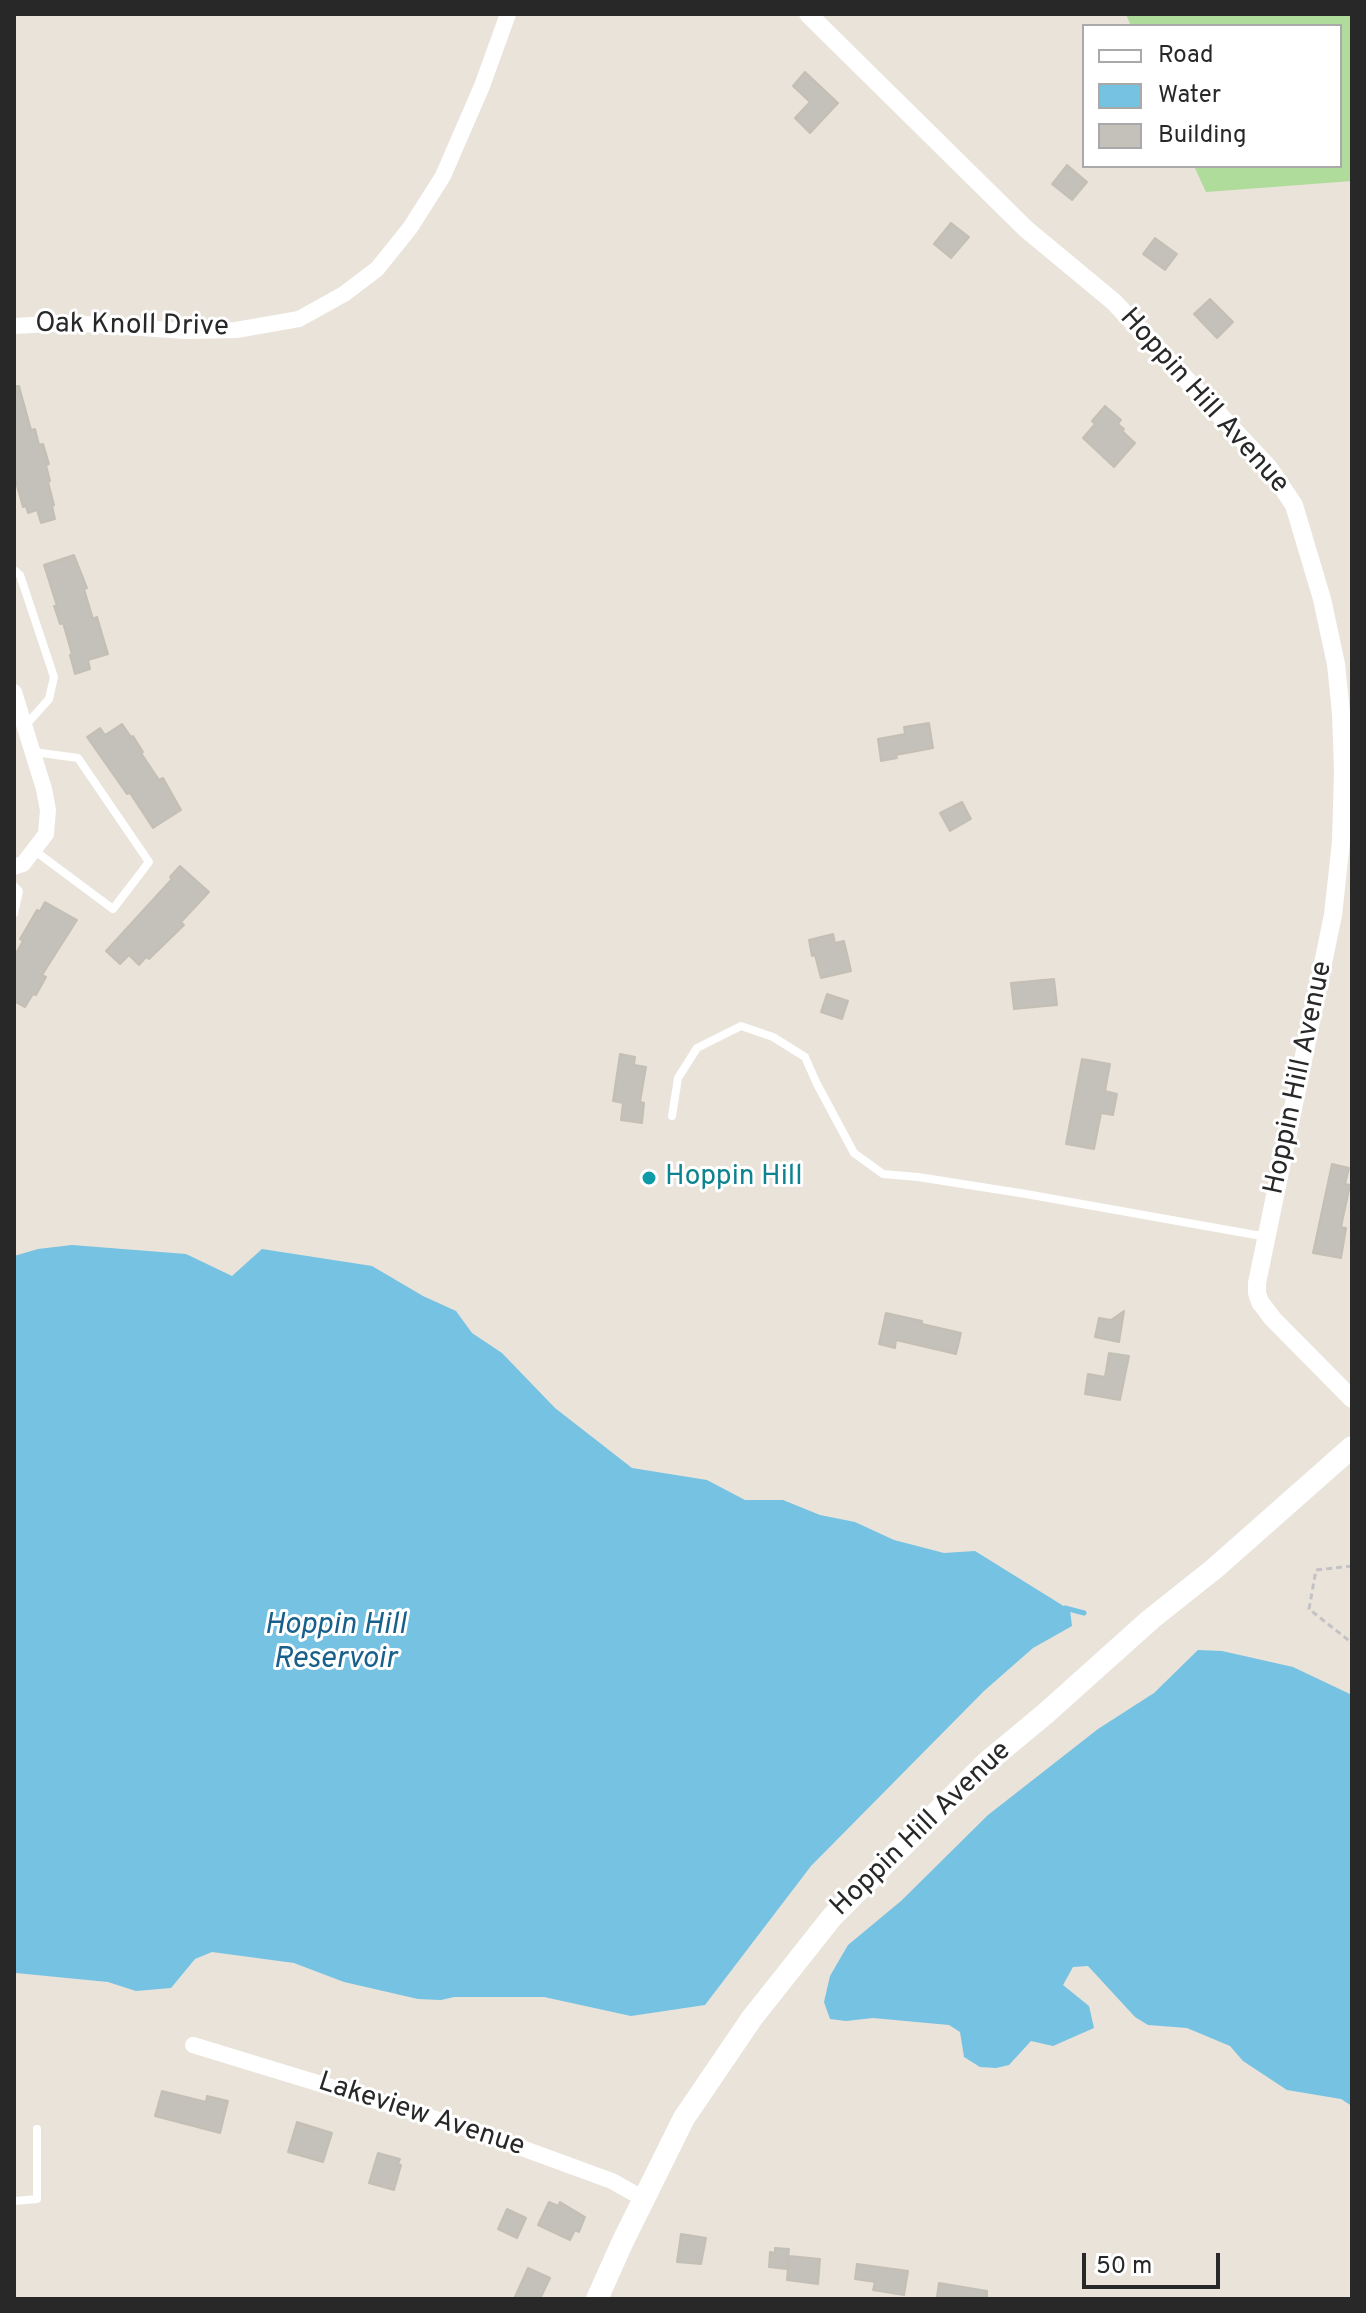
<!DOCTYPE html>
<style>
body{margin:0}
#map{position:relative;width:1366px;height:2313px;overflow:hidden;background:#e9e3da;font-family:Overpass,sans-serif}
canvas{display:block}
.frame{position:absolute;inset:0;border:16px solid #282828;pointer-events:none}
.legend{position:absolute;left:1082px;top:24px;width:260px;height:144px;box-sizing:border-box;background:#fff;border:2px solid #a9a9a9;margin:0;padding:10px 14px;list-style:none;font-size:24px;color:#282828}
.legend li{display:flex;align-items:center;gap:16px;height:40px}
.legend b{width:40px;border:2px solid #a9a9a9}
.scale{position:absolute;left:1082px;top:2253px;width:138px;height:36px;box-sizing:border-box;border:4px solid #282828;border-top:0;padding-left:10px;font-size:24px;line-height:28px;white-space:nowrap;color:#282828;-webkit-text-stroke:6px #fff;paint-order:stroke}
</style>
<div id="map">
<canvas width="1366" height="2313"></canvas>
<div class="frame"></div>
<ul class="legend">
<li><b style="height:10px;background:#fff"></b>Road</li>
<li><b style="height:22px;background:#75c2e3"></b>Water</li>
<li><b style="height:22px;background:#c4c0ba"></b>Building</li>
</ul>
<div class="scale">50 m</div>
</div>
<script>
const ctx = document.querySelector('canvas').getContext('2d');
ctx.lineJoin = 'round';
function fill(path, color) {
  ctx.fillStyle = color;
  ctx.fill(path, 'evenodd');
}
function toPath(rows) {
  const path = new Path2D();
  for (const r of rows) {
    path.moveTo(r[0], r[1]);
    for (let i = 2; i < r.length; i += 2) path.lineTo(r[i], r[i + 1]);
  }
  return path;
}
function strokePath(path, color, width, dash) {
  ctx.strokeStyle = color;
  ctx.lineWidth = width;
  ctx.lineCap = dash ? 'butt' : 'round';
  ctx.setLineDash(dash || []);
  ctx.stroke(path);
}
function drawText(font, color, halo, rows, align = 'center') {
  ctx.font = font + ' Overpass,sans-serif';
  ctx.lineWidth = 6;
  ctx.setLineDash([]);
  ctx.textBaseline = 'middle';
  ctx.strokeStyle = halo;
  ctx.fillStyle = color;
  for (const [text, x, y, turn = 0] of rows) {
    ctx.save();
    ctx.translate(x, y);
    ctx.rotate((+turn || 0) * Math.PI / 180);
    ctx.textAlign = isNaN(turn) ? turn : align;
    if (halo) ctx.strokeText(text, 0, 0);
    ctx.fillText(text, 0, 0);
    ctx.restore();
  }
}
fill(toPath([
 [1126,14,1352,14,1352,181,1206,192,1194,166,1340,166,1340,26,1131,26]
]), '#afdb9b');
fill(toPath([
 [72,1245,186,1254,232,1276,262,1249,372,1266,423,1296,456,1311,472,1333,502,1353,555,1408,632,1468,707,1480,745,1500,783,1500,820,1515,855,1522,894,1540,944,1553,975,1551,1070,1610,1072,1626,1033,1648,984,1691,811,1866,705,2005,631,2016,544,1997,454,1997,441,2000,418,1999,344,1982,294,1963,212,1952,195,1959,171,1988,136,1991,108,1982,16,1973,14,1972,14,1256,38,1249],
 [1198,1650,1222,1651,1293,1667,1352,1695,1352,2106,1341,2099,1287,2090,1243,2061,1230,2046,1187,2028,1148,2025,1135,2017,1088,1966,1073,1967,1063,1985,1089,2006,1094,2028,1053,2046,1031,2041,1009,2065,996,2068,980,2067,964,2057,960,2032,949,2025,873,2018,846,2021,830,2019,824,2002,830,1976,848,1945,901,1901,988,1815,1098,1729,1154,1693]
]), '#75c2e3');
strokePath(toPath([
 [1065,1608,1084,1613]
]), '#75c2e3', 5);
const building = toPath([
 [805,72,838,103,810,133,795,118,810,102,793,86,805,72],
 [1067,165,1087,182,1072,200,1052,184,1067,165],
 [951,223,969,237,951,258,934,244,951,223],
 [1155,238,1177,254,1165,270,1143,254,1155,238],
 [1210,299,1233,322,1217,338,1194,314,1210,299],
 [14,386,19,386,31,430,35,429,39,445,43,444,49,464,46,465,50,481,48,482,54,505,52,506,55,519,41,523,37,510,28,513,26,506,23,507,14,475,14,386],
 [1105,406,1121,420,1118,424,1124,429,1122,431,1135,443,1114,467,1083,438,1095,424,1092,421,1105,406],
 [74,555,87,588,84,589,93,619,97,617,108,654,88,660,90,669,75,674,70,655,72,654,63,623,60,624,54,606,57,606,44,565,74,555],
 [929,723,933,748,896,755,897,758,881,761,878,739,905,734,904,727,929,723],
 [122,724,131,737,133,736,143,752,141,753,159,780,163,778,181,810,153,828,130,793,127,794,87,737,100,728,105,735,122,724],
 [962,802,971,819,950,831,940,813,962,802],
 [180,866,209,892,181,922,184,925,149,959,146,957,139,965,129,955,120,964,106,951,172,879,170,877,180,866],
 [45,902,77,920,42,975,46,977,36,995,33,994,25,1007,14,1001,14,957,23,941,20,939,37,910,40,911,45,902],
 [833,934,835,943,844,941,851,971,821,978,815,955,812,956,809,940,833,934],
 [1054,979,1057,1005,1014,1009,1011,983,1054,979],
 [827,994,848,1001,842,1019,821,1012,827,994],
 [620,1054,635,1057,634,1065,646,1067,640,1102,644,1103,642,1123,621,1120,623,1103,613,1101,620,1054],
 [1082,1059,1110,1064,1105,1091,1117,1094,1113,1115,1101,1113,1094,1149,1066,1144,1082,1059],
 [1332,1164,1349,1168,1345,1184,1350,1185,1341,1227,1346,1228,1341,1258,1313,1253,1332,1164],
 [1124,1311,1119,1342,1095,1337,1099,1318,1111,1320,1124,1311],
 [886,1313,922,1321,922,1324,961,1333,956,1354,896,1340,895,1348,879,1344,886,1313],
 [1109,1353,1129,1356,1120,1400,1085,1394,1088,1374,1105,1377,1109,1353],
 [162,2091,206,2102,207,2096,228,2101,220,2133,155,2116,162,2091],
 [297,2122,332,2133,323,2162,288,2152,297,2122],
 [378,2153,400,2159,398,2164,401,2165,394,2190,369,2183,378,2153],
 [549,2202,558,2206,560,2202,585,2217,579,2232,575,2230,570,2240,538,2225,549,2202],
 [507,2209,526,2218,517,2238,498,2229,507,2209],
 [681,2234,706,2238,701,2264,677,2262,681,2234],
 [775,2248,789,2249,787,2269,769,2267,770,2252,775,2253,775,2248],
 [789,2256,820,2259,818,2284,787,2280,789,2256],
 [857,2264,908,2271,904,2295,873,2290,875,2282,855,2279,857,2264],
 [528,2268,550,2278,540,2299,514,2299,528,2268],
 [939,2283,987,2291,987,2299,937,2297,939,2283]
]);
fill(building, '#c4c0ba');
strokePath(building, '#c4bfb4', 2);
strokePath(toPath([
 [1352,1566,1316,1570,1309,1609,1352,1643]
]), '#c3c3c3', 3, [6, 4]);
strokePath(toPath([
 [14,570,20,575,54,677,49,699,25,726],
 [34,752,78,758,149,862,113,909,35,851],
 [14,886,19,891,14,913],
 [672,1116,678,1078,697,1048,741,1026,773,1037,805,1057,817,1084,854,1153,883,1174,918,1177,1026,1194,1267,1237],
 [14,2201,37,2199,37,2129]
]), '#fff', 8);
strokePath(toPath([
 [14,326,70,323,185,331,236,330,299,319,344,294,377,269,410,228,443,176,482,86,508,14],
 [14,692,44,789,48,810,46,834,23,864,14,867],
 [193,2045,478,2132,612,2181,644,2199]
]), '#fff', 16);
strokePath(toPath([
 [808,14,1026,229,1114,302,1269,468,1294,505,1322,599,1336,664,1341,713,1343,772,1341,842,1333,915,1257,1283,1257,1293,1260,1302,1273,1319,1352,1399]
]), '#fff', 18);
strokePath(toPath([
 [597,2299,623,2241,684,2118,752,2018,832,1917,986,1763,1045,1714,1151,1619,1214,1569,1352,1447]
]), '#fff', 22);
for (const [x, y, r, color] of [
 [649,1178,8,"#0f9aa8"]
]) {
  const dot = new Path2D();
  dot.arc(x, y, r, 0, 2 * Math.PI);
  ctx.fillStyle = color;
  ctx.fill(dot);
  strokePath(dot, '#fff', 3);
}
drawText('28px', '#282828', '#fff', [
 ["Oak Knoll Drive",132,327,1],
 ["Hoppin Hill Avenue",1203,402,48],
 ["Hoppin Hill Avenue",1300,1078,-78],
 ["Hoppin Hill Avenue",922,1830,-44],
 ["Lakeview Avenue",421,2116,18]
]);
drawText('28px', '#0d838f', '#fff', [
 ["Hoppin Hill",665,1178]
], 'left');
drawText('italic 30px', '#18608b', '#fff', [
 ["Hoppin Hill",335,1627],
 ["Reservoir",335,1661]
]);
</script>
